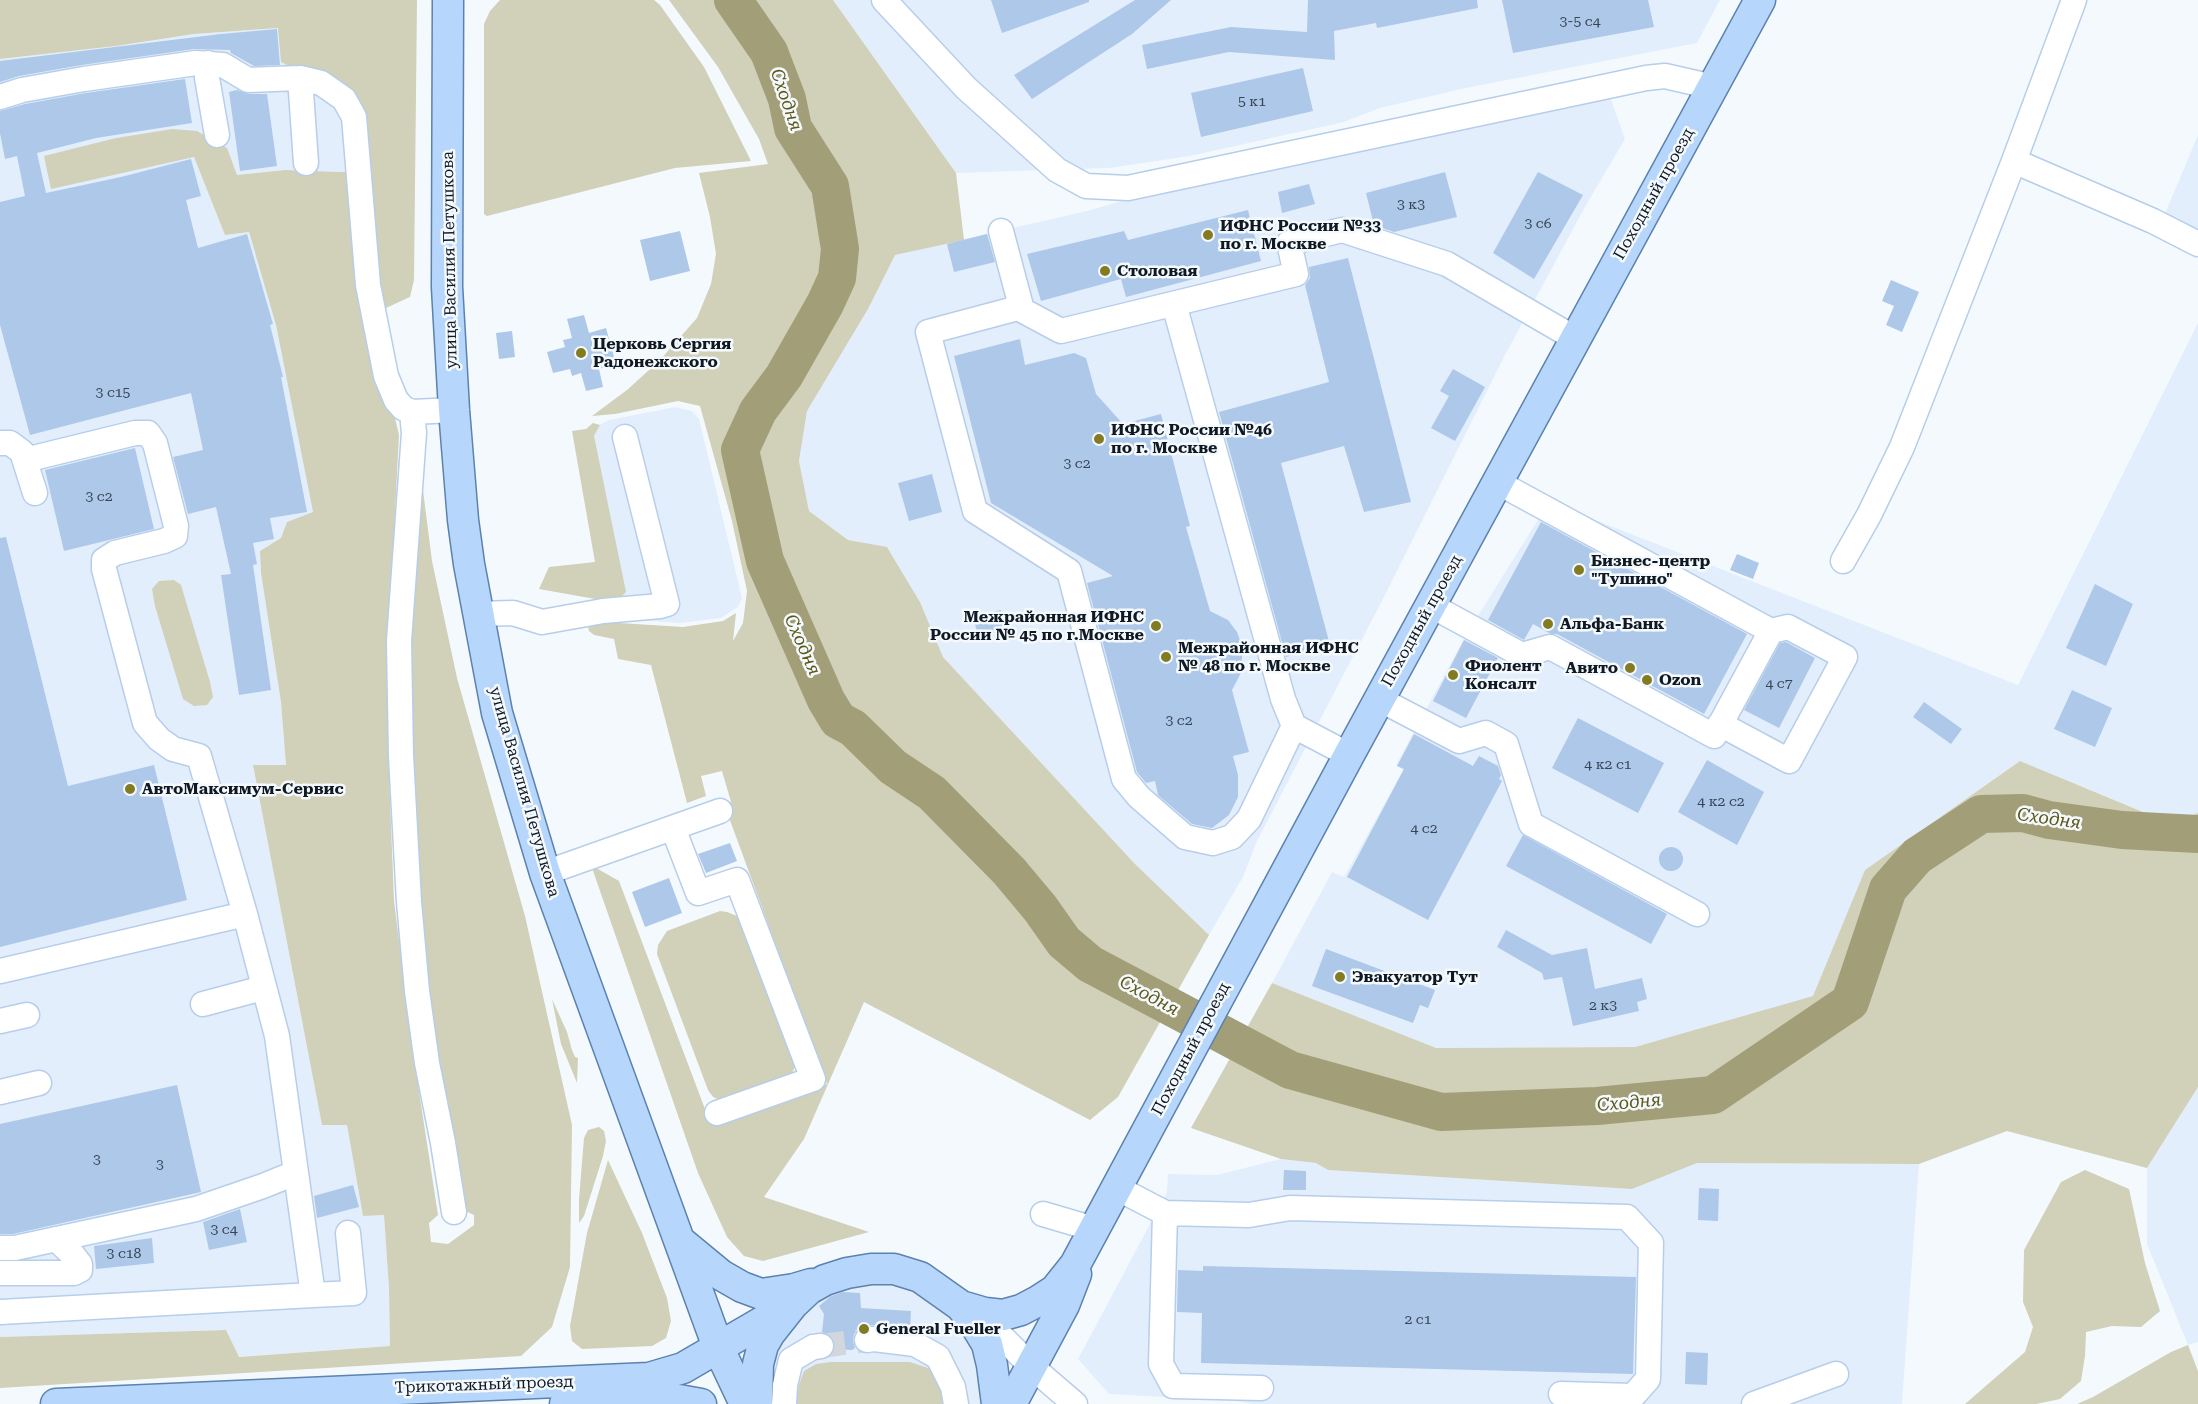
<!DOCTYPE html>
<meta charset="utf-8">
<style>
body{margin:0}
canvas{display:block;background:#f4f9fe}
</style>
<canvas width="2198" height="1404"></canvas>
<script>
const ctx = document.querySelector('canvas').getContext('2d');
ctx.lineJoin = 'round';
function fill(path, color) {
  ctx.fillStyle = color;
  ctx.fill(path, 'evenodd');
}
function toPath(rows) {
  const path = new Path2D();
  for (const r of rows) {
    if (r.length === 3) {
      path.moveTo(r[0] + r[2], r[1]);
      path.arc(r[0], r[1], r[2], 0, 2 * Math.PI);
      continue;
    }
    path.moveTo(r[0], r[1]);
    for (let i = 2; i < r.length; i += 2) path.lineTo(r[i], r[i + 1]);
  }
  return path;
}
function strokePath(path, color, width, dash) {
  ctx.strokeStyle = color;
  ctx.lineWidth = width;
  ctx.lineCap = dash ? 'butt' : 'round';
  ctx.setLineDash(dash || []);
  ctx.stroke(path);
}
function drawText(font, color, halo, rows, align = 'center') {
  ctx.font = font + ' "Roboto Serif",serif';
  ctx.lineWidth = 5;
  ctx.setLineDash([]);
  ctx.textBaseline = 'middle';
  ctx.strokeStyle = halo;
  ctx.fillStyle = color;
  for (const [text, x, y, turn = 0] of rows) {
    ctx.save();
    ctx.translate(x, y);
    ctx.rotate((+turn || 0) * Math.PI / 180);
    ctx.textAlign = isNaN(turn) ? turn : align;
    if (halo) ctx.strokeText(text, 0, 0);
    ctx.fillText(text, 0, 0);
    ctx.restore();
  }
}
fill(toPath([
 [833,0,1720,0,1697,43,1466,88,1380,108,1344,122,1190,156,1109,168,956,173],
 [278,28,347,90,359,171,340,172,285,170,237,175,172,129,116,138,179,160,194,157,225,235,249,232,276,325,313,512,287,522,281,538,260,551,261,573,281,702,286,765,253,765,322,1125,347,1125,363,1216,384,1215,389,1288,390,1346,238,1357,226,1330,0,1337,0,59,116,46,194,34],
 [1610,97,1625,139,1585,207,1505,355,1384,597,1257,841,1243,877,1209,935,1135,864,943,657,920,602,888,548,848,540,809,511,799,461,807,411,868,309,895,255,1091,210,1134,197],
 [2198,135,2198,254,2164,216],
 [2198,323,2198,813,2173,824,2020,761,1865,870,1813,996,1635,1047,1435,1048,1272,983,1332,872,1344,877,1403,770,1396,765,1466,635,1549,502,2018,685],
 [675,407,692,411,699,419,742,598,738,607,721,618,680,623,604,618,594,436,600,425,609,420],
 [2198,1087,2198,1342,2188,1345,2147,1244,2147,1168],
 [1281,1159,1316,1163,1328,1170,1632,1189,1697,1163,1919,1164,1902,1404,1252,1404,1237,1401,1109,1394,1078,1359,1167,1192,1168,1174,1217,1175],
 [889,1283,908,1288,933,1300,952,1316,976,1353,980,1404,950,1404,910,1362,831,1362,799,1385,796,1404,772,1404,772,1366,779,1346,800,1316,824,1296,843,1288]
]), '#e3eefc');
fill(toPath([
 [0,0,417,0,414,280,410,297,386,308,380,290,394,414,399,435,393,550,388,749,394,901,414,1059,438,1215,429,1223,431,1242,448,1244,474,1225,474,1215,461,1209,430,1021,407,761,417,443,432,561,457,678,525,916,572,1125,570,1267,552,1327,521,1356,0,1388,0,1337,226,1330,239,1357,390,1346,389,1288,384,1215,363,1216,347,1125,322,1125,253,765,286,765,281,702,261,573,260,551,281,538,287,522,313,512,276,325,249,232,225,235,194,157,51,189,44,156,116,138,172,129,197,131,227,148,237,175,285,170,340,172,359,171,359,113,293,68,281,62,278,28,194,34,116,46,0,59],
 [500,0,654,0,660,5,704,67,751,161,675,168,487,216,484,214,484,24,490,11],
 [669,0,833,0,956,173,964,240,895,255,868,309,807,411,799,461,809,511,848,540,887,547,920,602,943,657,1135,864,1209,935,1118,1097,1090,1120,864,1002,804,1139,764,1197,869,1232,763,1261,744,1256,727,1237,698,1173,591,865,619,881,711,1125,827,1084,724,804,731,802,722,771,701,776,706,796,687,803,651,665,618,659,614,639,594,635,589,631,587,621,683,627,723,621,736,613,733,641,743,623,747,591,732,521,700,406,678,401,615,414,592,416,627,390,660,360,697,318,711,284,716,254,710,217,699,173,768,164,759,139,718,67],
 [593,423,600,425,594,436,626,592,619,599,601,600,539,589,549,567,595,562,572,431,586,429],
 [174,580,181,585,210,682,213,697,207,705,194,706,183,699,155,606,152,589,159,581],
 [2020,761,2172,824,2198,813,2198,1087,2147,1168,2007,1131,1919,1164,1697,1163,1632,1189,1328,1170,1316,1163,1281,1159,1191,1128,1272,983,1436,1048,1635,1047,1813,996,1865,870],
 [720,911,727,912,737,916,743,922,794,1057,794,1069,789,1079,724,1102,713,1097,708,1090,657,954,658,945,667,931],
 [552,999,567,1032,572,1050,575,1057,578,1058,577,1083,561,1044],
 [599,1127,604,1131,606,1141,603,1156,584,1216,579,1223,579,1199,584,1138,588,1130],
 [608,1160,642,1233,667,1298,671,1321,666,1338,652,1346,582,1349,572,1341,570,1326,587,1233],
 [2085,1170,2129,1189,2145,1263,2160,1311,2141,1327,2112,1326,2086,1332,2085,1356,2081,1381,2060,1399,2036,1404,1965,1404,2025,1352,2033,1327,2023,1302,2024,1250,2061,1182],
 [2188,1345,2198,1371,2198,1404,2077,1404,2093,1397,2171,1352],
 [831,1362,910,1362,934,1370,950,1404,796,1404,799,1385,804,1371,816,1364]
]), '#d1d0b8');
strokePath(toPath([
 [733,0,769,52,787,99,793,128,830,186,840,249,837,278,825,304,784,376,758,411,740,450,765,561,826,700,838,720,853,728,893,767,932,793,1009,871,1040,908,1064,942,1090,964,1290,1070,1441,1112,1597,1106,1713,1095,1850,1002,1888,889,1917,856,1981,814,2023,813,2049,820,2122,830,2198,834]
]), '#a19e78', 38);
fill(toPath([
 [991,0,1089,0,1089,2,1002,33],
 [1135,0,1171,0,1132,34,1032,99,1014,75],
 [1308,0,1477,0,1478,8,1377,28,1376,23,1334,31,1335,60,1229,52,1147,69,1142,45,1231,27,1307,32],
 [1502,0,1648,0,1654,27,1513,53],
 [277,29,280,65,254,66,231,53,230,50,194,49,82,65,19,76,0,82,0,61,221,34],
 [1303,68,1313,111,1201,137,1191,93],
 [185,79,192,123,96,138,37,153,46,193,121,177,191,159,201,196,186,200,198,248,247,234,273,324,270,325,283,377,281,377,307,512,270,518,274,539,253,543,257,564,253,565,271,690,239,695,221,575,231,574,216,507,188,514,173,457,203,450,191,393,30,435,0,325,0,202,25,196,17,156,5,159,0,133,0,111,25,104,86,93],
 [237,90,249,94,267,94,277,166,240,171,229,92],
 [1445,172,1457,217,1394,232,1374,225,1366,193],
 [1538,172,1583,195,1534,279,1493,253],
 [1309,184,1315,204,1282,213,1278,192],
 [1248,210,1261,261,1126,297,1121,279,1041,301,1027,254,1124,231,1128,240],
 [680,231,690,271,650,281,640,240],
 [987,234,995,262,954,272,947,244],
 [1348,258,1411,502,1364,512,1344,446,1281,463,1330,645,1286,657,1219,412,1329,382,1305,285,1310,278,1309,267],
 [1891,280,1919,292,1902,332,1886,325,1894,306,1882,301],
 [584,315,589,333,606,328,616,364,599,369,603,387,586,391,581,373,572,376,570,369,553,373,547,352,565,347,563,340,572,338,567,319],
 [512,331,515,357,499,359,496,333],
 [1020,339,1025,365,1074,353,1086,358,1096,394,1123,424,1161,414,1190,526,1186,527,1210,611,1228,620,1237,632,1242,646,1242,671,1232,690,1249,752,1233,756,1238,775,1238,797,1229,815,1212,828,1192,824,1158,795,1155,781,1146,783,1137,772,1087,583,1113,576,991,503,954,356],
 [1453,369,1485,387,1455,441,1431,428,1449,396,1440,391],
 [135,448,154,529,64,551,45,470],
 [932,474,942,512,909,521,898,483],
 [1541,522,1747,634,1704,714,1557,634,1551,634,1533,624,1524,640,1488,620],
 [6,537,68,786,154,765,187,900,0,947,0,538],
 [1737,554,1759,563,1753,579,1730,570],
 [2095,584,2133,604,2106,666,2066,648],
 [1001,610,1005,630,978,636,973,616],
 [1464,640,1498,658,1466,718,1433,701],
 [1786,642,1815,658,1779,728,1744,710,1780,643],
 [2072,690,2112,708,2095,747,2054,729],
 [1924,702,1962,729,1951,744,1913,717],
 [1578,718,1664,763,1638,813,1552,768],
 [1414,734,1473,766,1479,756,1498,766,1501,775,1499,779,1502,781,1428,920,1347,877,1404,769,1397,766],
 [1707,760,1764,792,1737,845,1678,812],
 [1523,835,1667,914,1651,944,1506,866],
 [730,843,737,861,706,873,698,854],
 [1671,859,12],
 [669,878,682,913,645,927,632,892],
 [1506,930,1552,955,1587,948,1595,989,1642,978,1647,999,1637,1002,1639,1011,1573,1026,1562,977,1544,980,1542,973,1497,947],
 [1326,949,1435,990,1428,1008,1420,1005,1413,1023,1312,986],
 [177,1085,201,1192,13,1234,0,1234,0,1124],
 [1284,1170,1306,1171,1306,1190,1283,1190],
 [353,1185,359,1207,317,1218,314,1196],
 [1699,1188,1719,1189,1718,1221,1698,1220],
 [240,1209,247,1242,209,1250,203,1222],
 [152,1238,154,1263,96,1269,94,1246],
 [1203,1266,1636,1277,1633,1374,1201,1363,1202,1313,1177,1312,1178,1270,1203,1271],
 [843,1292,860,1293,861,1308,911,1311,910,1329,876,1325,864,1326,859,1328,854,1334,853,1341,855,1348,852,1350,835,1349,833,1338,822,1332,824,1314,819,1306,831,1296],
 [1686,1352,1708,1353,1707,1385,1685,1384]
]), '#adc8e8');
strokePath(toPath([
 [821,1346,867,1340]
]), '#d2d7dd', 24, [24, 12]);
const minor = toPath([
 [884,0,966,88,1057,170,1086,186,1128,188,1646,78,1665,76,1713,87],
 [208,63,207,78,217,135],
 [300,78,306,163],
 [0,97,22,90,84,79,196,63,223,65,248,80,300,78,321,83,344,99,354,117,368,285,386,376,396,400,403,408,412,412],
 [2014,161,2153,221,2198,244],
 [1001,231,1022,310],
 [1174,304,1283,699,1294,726,1349,755],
 [454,410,412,412,414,433,399,641,401,756,409,902,417,991,427,1063,443,1143,454,1212],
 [0,443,10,443,22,452,35,493],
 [1843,561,1869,515,1902,447,2014,161,2074,0],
 [1430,605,1522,655,1550,647,1714,736,1771,631,1497,482],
 [477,614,513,613,542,622,603,611,660,606,667,604,625,437],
 [1379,699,1459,741,1486,733,1506,744,1531,824,1697,914],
 [1720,724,1789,761,1845,657,1788,627,1771,631],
 [1294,726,1249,819,1232,837,1213,843,1185,837,1139,797,1124,779,1069,571,975,511,928,332,1018,308,1061,331,1296,274,1289,243,1342,230,1447,264,1576,339],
 [673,828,698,893,737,880,813,1079,717,1113],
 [545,873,720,811],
 [0,971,245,914],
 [203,1004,263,988],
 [0,1021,27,1015],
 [0,1092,39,1083],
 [1117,1188,1165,1213,1161,1364,1173,1386,1261,1388],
 [1165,1213,1249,1215,1290,1208,1627,1217,1651,1243,1648,1379,1633,1396,1561,1394],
 [1043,1214,1094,1229],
 [0,1248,15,1248,196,1209,263,1186,295,1173],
 [0,1273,74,1273,80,1270,80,1264,73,1255,56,1239],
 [313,1295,354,1293,348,1233],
 [0,1312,313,1295,277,1036,245,914,199,756,173,749,159,739,145,723,104,569,104,560,115,553,164,541,175,536,176,526,155,443,148,433,135,433,25,460],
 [973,1315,999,1334,1032,1367,1075,1404],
 [867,1340,874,1339,915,1344,938,1357,953,1387,956,1404],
 [784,1404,785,1385,791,1360,813,1347,821,1346],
 [1754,1404,1836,1374]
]);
const major = toPath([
 [448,0,447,287,454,410,463,520,469,564,497,713,545,873,718,1347,745,1404],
 [681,1242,721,1275,742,1287,761,1294,794,1289,811,1284],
 [961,1306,985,1313,1003,1315,1021,1310,1038,1301,1055,1290,1075,1265,1349,755,1760,0],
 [56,1404,649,1378,683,1368,793,1304],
 [565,1404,651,1400,679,1400,701,1404],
 [757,1404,758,1364,763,1345,770,1333,793,1304,809,1289,825,1280,847,1273,871,1269,894,1269,920,1277,961,1306,976,1326,987,1344,992,1365,997,1404],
 [1011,1404,1064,1305,1076,1274]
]);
strokePath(minor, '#b7cee9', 27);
strokePath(major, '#5c82ae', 33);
strokePath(minor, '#fff', 24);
strokePath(major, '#b6d6fc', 30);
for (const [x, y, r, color] of [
 [1208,235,6,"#837b21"],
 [1105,271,6,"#837b21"],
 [581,353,6,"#837b21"],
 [1099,439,6,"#837b21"],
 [1579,570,6,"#837b21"],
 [1548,624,6,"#837b21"],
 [1156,626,6,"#837b21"],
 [1166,657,6,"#837b21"],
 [1630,668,6,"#837b21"],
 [1453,675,6,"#837b21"],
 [1647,680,6,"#837b21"],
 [130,789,6,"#837b21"],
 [1340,977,6,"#837b21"],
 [864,1329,6,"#837b21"]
]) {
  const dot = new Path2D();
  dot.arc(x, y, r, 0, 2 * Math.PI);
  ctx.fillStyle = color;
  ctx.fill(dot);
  strokePath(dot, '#f4f9fe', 2);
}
drawText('14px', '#374554', null, [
 ["3-5 с4",1580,22],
 ["5 к1",1252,102],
 ["3 к3",1411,205],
 ["3 с6",1538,224],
 ["3 с15",113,393],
 ["3 с2",1077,464],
 ["3 с2",99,497],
 ["4 с7",1779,684],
 ["3 с2",1179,721],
 ["4 к2 с1",1608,765],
 ["4 к2 с2",1721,802],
 ["4 с2",1424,829],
 ["2 к3",1603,1006],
 ["3",97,1160],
 ["3",160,1165],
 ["3 с4",224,1230],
 ["3 с18",124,1254],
 ["2 с1",1418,1320]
]);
drawText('16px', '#101922', '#f4f9fe', [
 ["Походный проезд",1654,194,-61],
 ["улица Василия Петушкова",450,260,-91],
 ["Походный проезд",1422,621,-61],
 ["улица Василия Петушкова",524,792,74],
 ["Походный проезд",1191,1049,-62],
 ["Трикотажный проезд",484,1385,-2]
]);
drawText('bold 16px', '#101922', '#f4f9fe', [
 ["ИФНС России №33",1220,226],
 ["по г. Москве",1220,244],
 ["Столовая",1117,271],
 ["Церковь Сергия",593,344],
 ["Радонежского",593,362],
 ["ИФНС России №46",1111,430],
 ["по г. Москве",1111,448],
 ["Бизнес-центр",1591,561],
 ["\"Тушино\"",1591,579],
 ["Межрайонная ИФНС",1144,617,"right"],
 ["России № 45 по г.Москве",1144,635,"right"],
 ["Альфа-Банк",1560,624],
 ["Межрайонная ИФНС",1178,648],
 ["№ 48 по г. Москве",1178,666],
 ["Фиолент",1465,666],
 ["Консалт",1465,684],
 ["Авито",1618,668,"right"],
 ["Ozon",1659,680],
 ["АвтоМаксимум-Сервиc",142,789],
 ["Эвакуатор Тут",1352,977],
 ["General Fueller",876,1329]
], 'left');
drawText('italic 18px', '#5e5818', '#f4f9fe', [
 ["Сходня",786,100,71],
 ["Сходня",802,645,66],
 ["Сходня",2049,819,8],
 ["Сходня",1149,996,28],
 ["Сходня",1629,1103,-5]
]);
</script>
